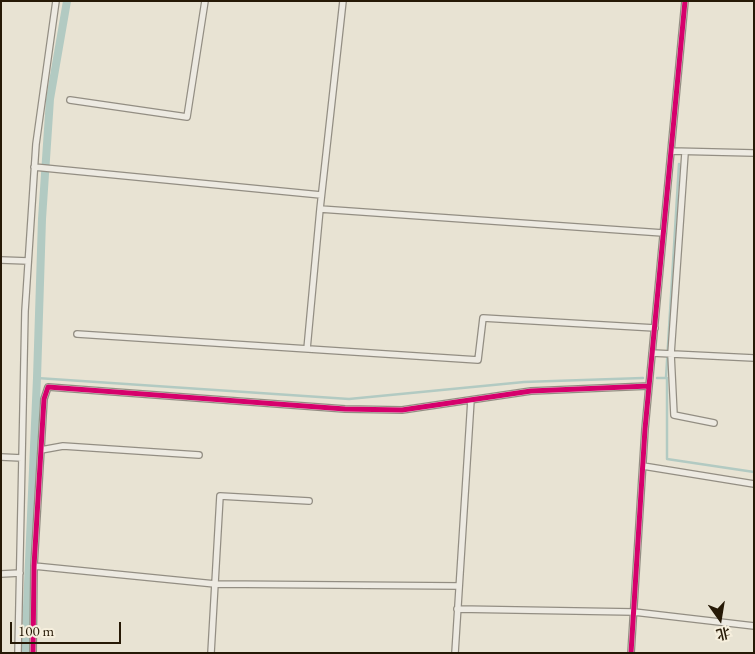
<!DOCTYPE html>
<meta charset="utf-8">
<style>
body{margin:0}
#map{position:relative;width:755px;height:654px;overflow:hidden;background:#e8e3d3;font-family:"EB Garamond","Noto Serif SC",serif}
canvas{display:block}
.frame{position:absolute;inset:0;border:2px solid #261906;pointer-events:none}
.north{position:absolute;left:695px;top:594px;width:50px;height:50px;-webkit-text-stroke:4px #f6efdd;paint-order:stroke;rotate:167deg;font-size:14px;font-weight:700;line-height:20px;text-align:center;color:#261906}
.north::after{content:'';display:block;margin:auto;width:18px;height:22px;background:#261906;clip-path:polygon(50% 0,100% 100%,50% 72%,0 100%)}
.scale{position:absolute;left:10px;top:622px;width:111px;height:22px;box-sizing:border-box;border:2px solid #261906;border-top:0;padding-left:6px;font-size:15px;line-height:18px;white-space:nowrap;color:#261906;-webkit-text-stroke:4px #f6efdd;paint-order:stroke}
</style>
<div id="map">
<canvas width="755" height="654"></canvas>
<div class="frame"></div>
<div class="north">北</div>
<div class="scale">100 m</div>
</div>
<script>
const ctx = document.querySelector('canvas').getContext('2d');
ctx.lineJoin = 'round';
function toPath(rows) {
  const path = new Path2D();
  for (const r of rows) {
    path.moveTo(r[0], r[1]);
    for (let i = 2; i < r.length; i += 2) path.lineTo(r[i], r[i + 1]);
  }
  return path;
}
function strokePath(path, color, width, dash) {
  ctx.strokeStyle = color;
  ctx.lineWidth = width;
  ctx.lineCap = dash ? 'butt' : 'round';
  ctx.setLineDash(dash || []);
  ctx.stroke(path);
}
strokePath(toPath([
 [37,378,349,399,524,382,643,378],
 [657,378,667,378,667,459,754,472],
 [666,378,679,164]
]), '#b2cac2', 2.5);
strokePath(toPath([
 [25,653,37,378,42,219,50,99,67,1]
]), '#b2cac2', 8);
const street = toPath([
 [70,100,187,117,205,1],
 [671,151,754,153],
 [685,153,671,354,674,415,714,423],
 [34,167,321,195],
 [320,209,663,233],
 [1,260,28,261],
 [77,334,478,360,483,318,655,328],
 [307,349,320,209,343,1],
 [652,353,754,358],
 [41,450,63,446,199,455],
 [1,457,22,458],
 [643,466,754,484],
 [34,566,215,584,459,586],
 [1,574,20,573],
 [457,609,634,612,754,626],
 [18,653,25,311,36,144,56,1],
 [33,653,34,566,44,399,48,387,345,409,402,410,531,391,649,386],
 [211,653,220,496,309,501],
 [455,653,471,400],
 [631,653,645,429,685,1]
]);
strokePath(street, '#938e83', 8);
strokePath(street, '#edeae2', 5.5);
strokePath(toPath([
 [33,653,34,566,44,399,48,387,345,409,402,410,531,391,649,386],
 [631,653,645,429,685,1]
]), '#d6006c', 5);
</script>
